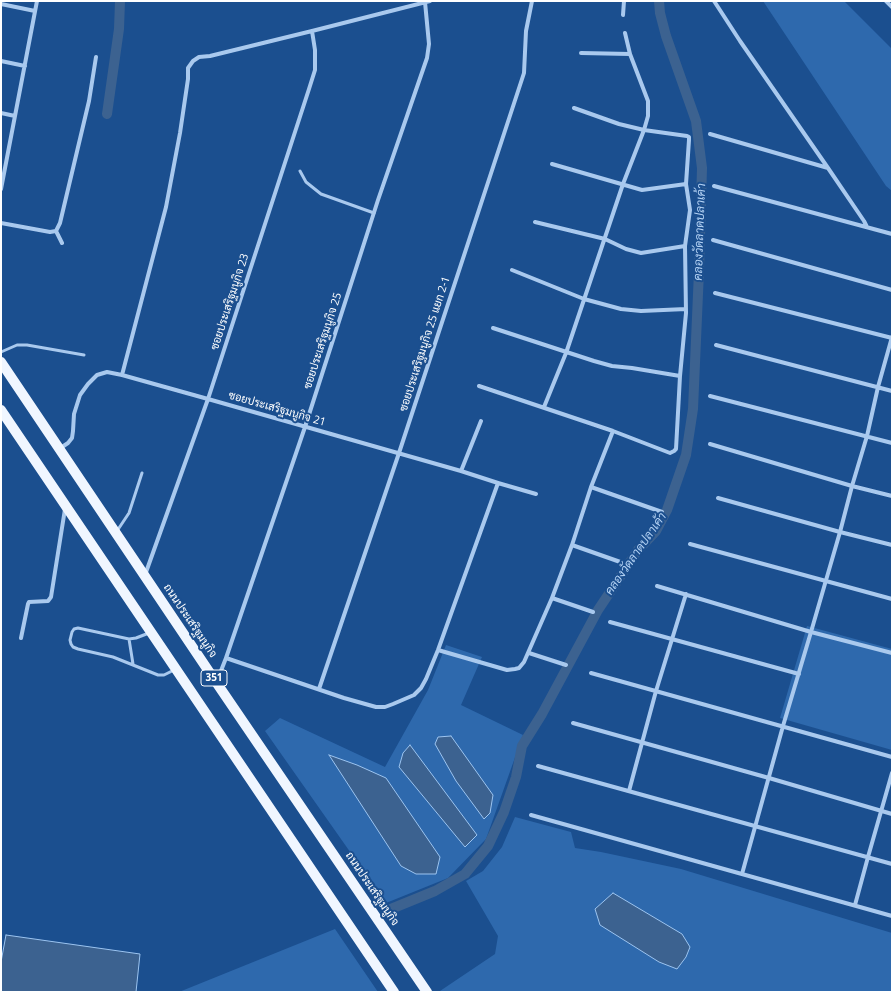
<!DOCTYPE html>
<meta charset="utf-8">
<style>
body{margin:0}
#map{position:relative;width:893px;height:993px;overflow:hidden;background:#1b4f8f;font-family:"Open Sans",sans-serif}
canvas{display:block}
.frame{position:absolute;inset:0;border:2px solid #fff;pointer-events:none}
</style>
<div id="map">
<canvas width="893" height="993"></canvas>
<div class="frame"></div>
</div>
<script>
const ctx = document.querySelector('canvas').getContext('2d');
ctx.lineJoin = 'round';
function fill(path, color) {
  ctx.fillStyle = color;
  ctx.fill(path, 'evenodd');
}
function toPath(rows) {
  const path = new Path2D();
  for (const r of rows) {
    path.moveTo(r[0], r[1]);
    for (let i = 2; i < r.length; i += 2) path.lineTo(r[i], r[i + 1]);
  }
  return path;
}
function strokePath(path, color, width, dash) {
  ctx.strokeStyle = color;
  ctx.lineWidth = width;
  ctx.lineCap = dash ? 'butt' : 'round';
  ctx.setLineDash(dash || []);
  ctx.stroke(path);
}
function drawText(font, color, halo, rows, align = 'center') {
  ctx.font = font + ' "Open Sans",Sarabun,sans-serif';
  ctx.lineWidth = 4;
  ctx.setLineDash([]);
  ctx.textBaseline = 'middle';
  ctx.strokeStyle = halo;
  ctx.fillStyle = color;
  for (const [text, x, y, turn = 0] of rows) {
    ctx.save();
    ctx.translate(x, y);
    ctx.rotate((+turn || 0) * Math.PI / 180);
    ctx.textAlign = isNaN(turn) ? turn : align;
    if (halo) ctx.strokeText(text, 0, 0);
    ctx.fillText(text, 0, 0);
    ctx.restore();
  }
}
fill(toPath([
 [763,1,844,1,892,49,892,191,886,186],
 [807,626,892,649,892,750,780,718],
 [446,645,482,657,461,705,523,735,486,839,448,878,386,903,265,731,280,718,385,767,428,690],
 [515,817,571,832,575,848,601,852,681,869,892,933,892,992,441,992,440,991,495,954,498,936,466,881,483,871,502,847],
 [335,929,378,992,179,992]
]), '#2e69ad');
const water = toPath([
 [451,736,493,795,490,813,484,819,456,781,435,744,438,737,451,736],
 [410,745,477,835,465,847,399,767,403,753,410,745],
 [329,755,357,765,386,778,440,857,436,874,416,874,401,866,329,755],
 [613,893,682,934,690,947,686,957,677,969,659,962,600,925,595,909,613,893],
 [6,935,140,954,136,992,1,992,1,962,6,935]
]);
fill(water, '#3c6290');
strokePath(water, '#9cc4f0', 1);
strokePath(toPath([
 [107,114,119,29,120,1],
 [386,911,435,891,465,874,488,846,504,812,516,777,522,746,542,714,598,610,638,550,656,531,667,510,686,455,693,409,699,271,702,168,696,121,666,36,660,13,659,1]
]), '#3c6290', 10);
strokePath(toPath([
 [300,171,306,182,321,194,374,213],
 [1,352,17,345,27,345,84,355],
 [117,531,129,513,142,473],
 [149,633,136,638,129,639,78,628,74,629,72,632,70,640,71,644,73,647,78,649,113,657,158,675,164,675,174,670],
 [129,639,133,664]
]), '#a9c9ee', 3);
strokePath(toPath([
 [714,1,740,41,828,168,864,221,867,227],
 [886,1,892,7],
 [1,4,35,11],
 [623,15,624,1],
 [581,53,630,54],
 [1,61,25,66],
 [1,113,15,116],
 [710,134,828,168],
 [552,164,642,190,686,184],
 [714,186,892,234],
 [1,189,37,1],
 [535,222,605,239,626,249,641,253,685,246],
 [1,223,50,232,56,231,60,223,89,101,96,57],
 [56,231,62,243],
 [713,240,892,290],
 [512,270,584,299,621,309,641,311,686,309],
 [715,293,892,338],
 [493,328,594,361,612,366,632,368,680,376],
 [716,345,892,391],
 [122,375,166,207,180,133,188,79,188,68,193,61,199,57,210,56,312,31,430,1],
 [479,386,613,431,670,453,674,451,676,449,680,376,686,313,685,246,690,210,686,184,689,140,689,137,687,136,644,130,619,124,574,108],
 [710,396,892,443],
 [544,407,566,353,623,184,644,130,648,116,648,101,630,54,625,33],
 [710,444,852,486,892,496],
 [59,449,68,443,72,438,73,431,74,414,80,395,88,384,97,375,107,372,122,375,208,399,461,471,498,483,536,494],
 [461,471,481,421],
 [591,487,662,512],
 [718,498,840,532,892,545],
 [690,544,892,599],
 [572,545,626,564],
 [145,575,208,399,309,89,315,70,315,50,312,31],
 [657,586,811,632,892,653],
 [552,598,593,612],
 [610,622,799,674],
 [21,638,28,604,29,602,48,601,51,597,65,509],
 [438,650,507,670,515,669,519,668,524,662,552,598,572,545,591,487,613,431],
 [529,653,566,665],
 [226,658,344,698,376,707,385,707,393,704,414,695,421,688,426,679,438,650,498,483],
 [591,673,892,757],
 [217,681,226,658,305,427,378,200,427,58,429,44,425,2],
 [319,689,399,453,524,73,526,31,532,1],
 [573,723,769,778,892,814],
 [538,766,892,864],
 [629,791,656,691,686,594],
 [531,815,892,916],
 [742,874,783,726,811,632,840,532,852,486,867,436,878,387,892,337],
 [855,905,868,857,892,773]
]), '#a9c9ee', 4);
strokePath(toPath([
 [1,362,216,682,427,992],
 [1,410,394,992]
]), '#f0f6ff', 10);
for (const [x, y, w] of [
 [214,678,26]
]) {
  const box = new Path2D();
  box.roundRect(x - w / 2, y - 8, w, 16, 3);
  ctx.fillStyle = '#1b4f8f';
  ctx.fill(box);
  strokePath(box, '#fff', 1);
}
drawText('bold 10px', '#fff', null, [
 ["351",214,678]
]);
drawText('11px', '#fff', '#1b4f8f', [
 ["ซอยประเสริฐมนูกิจ 23",230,302,-72],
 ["ซอยประเสริฐมนูกิจ 25",323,341,-72],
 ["ซอยประเสริฐมนูกิจ 25 แยก 2-1",425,344,-72],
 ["ซอยประเสริฐมนูกิจ 21",277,409,16],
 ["ถนนประเสริฐมนูกิจ",190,621,56],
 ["ถนนประเสริฐมนูกิจ",372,889,56]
]);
drawText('italic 12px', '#b5d3f5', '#1b4f8f', [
 ["คลองวัดลาดปลาเค้า",700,232,-88],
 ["คลองวัดลาดปลาเค้า",636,554,-55]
]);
</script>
